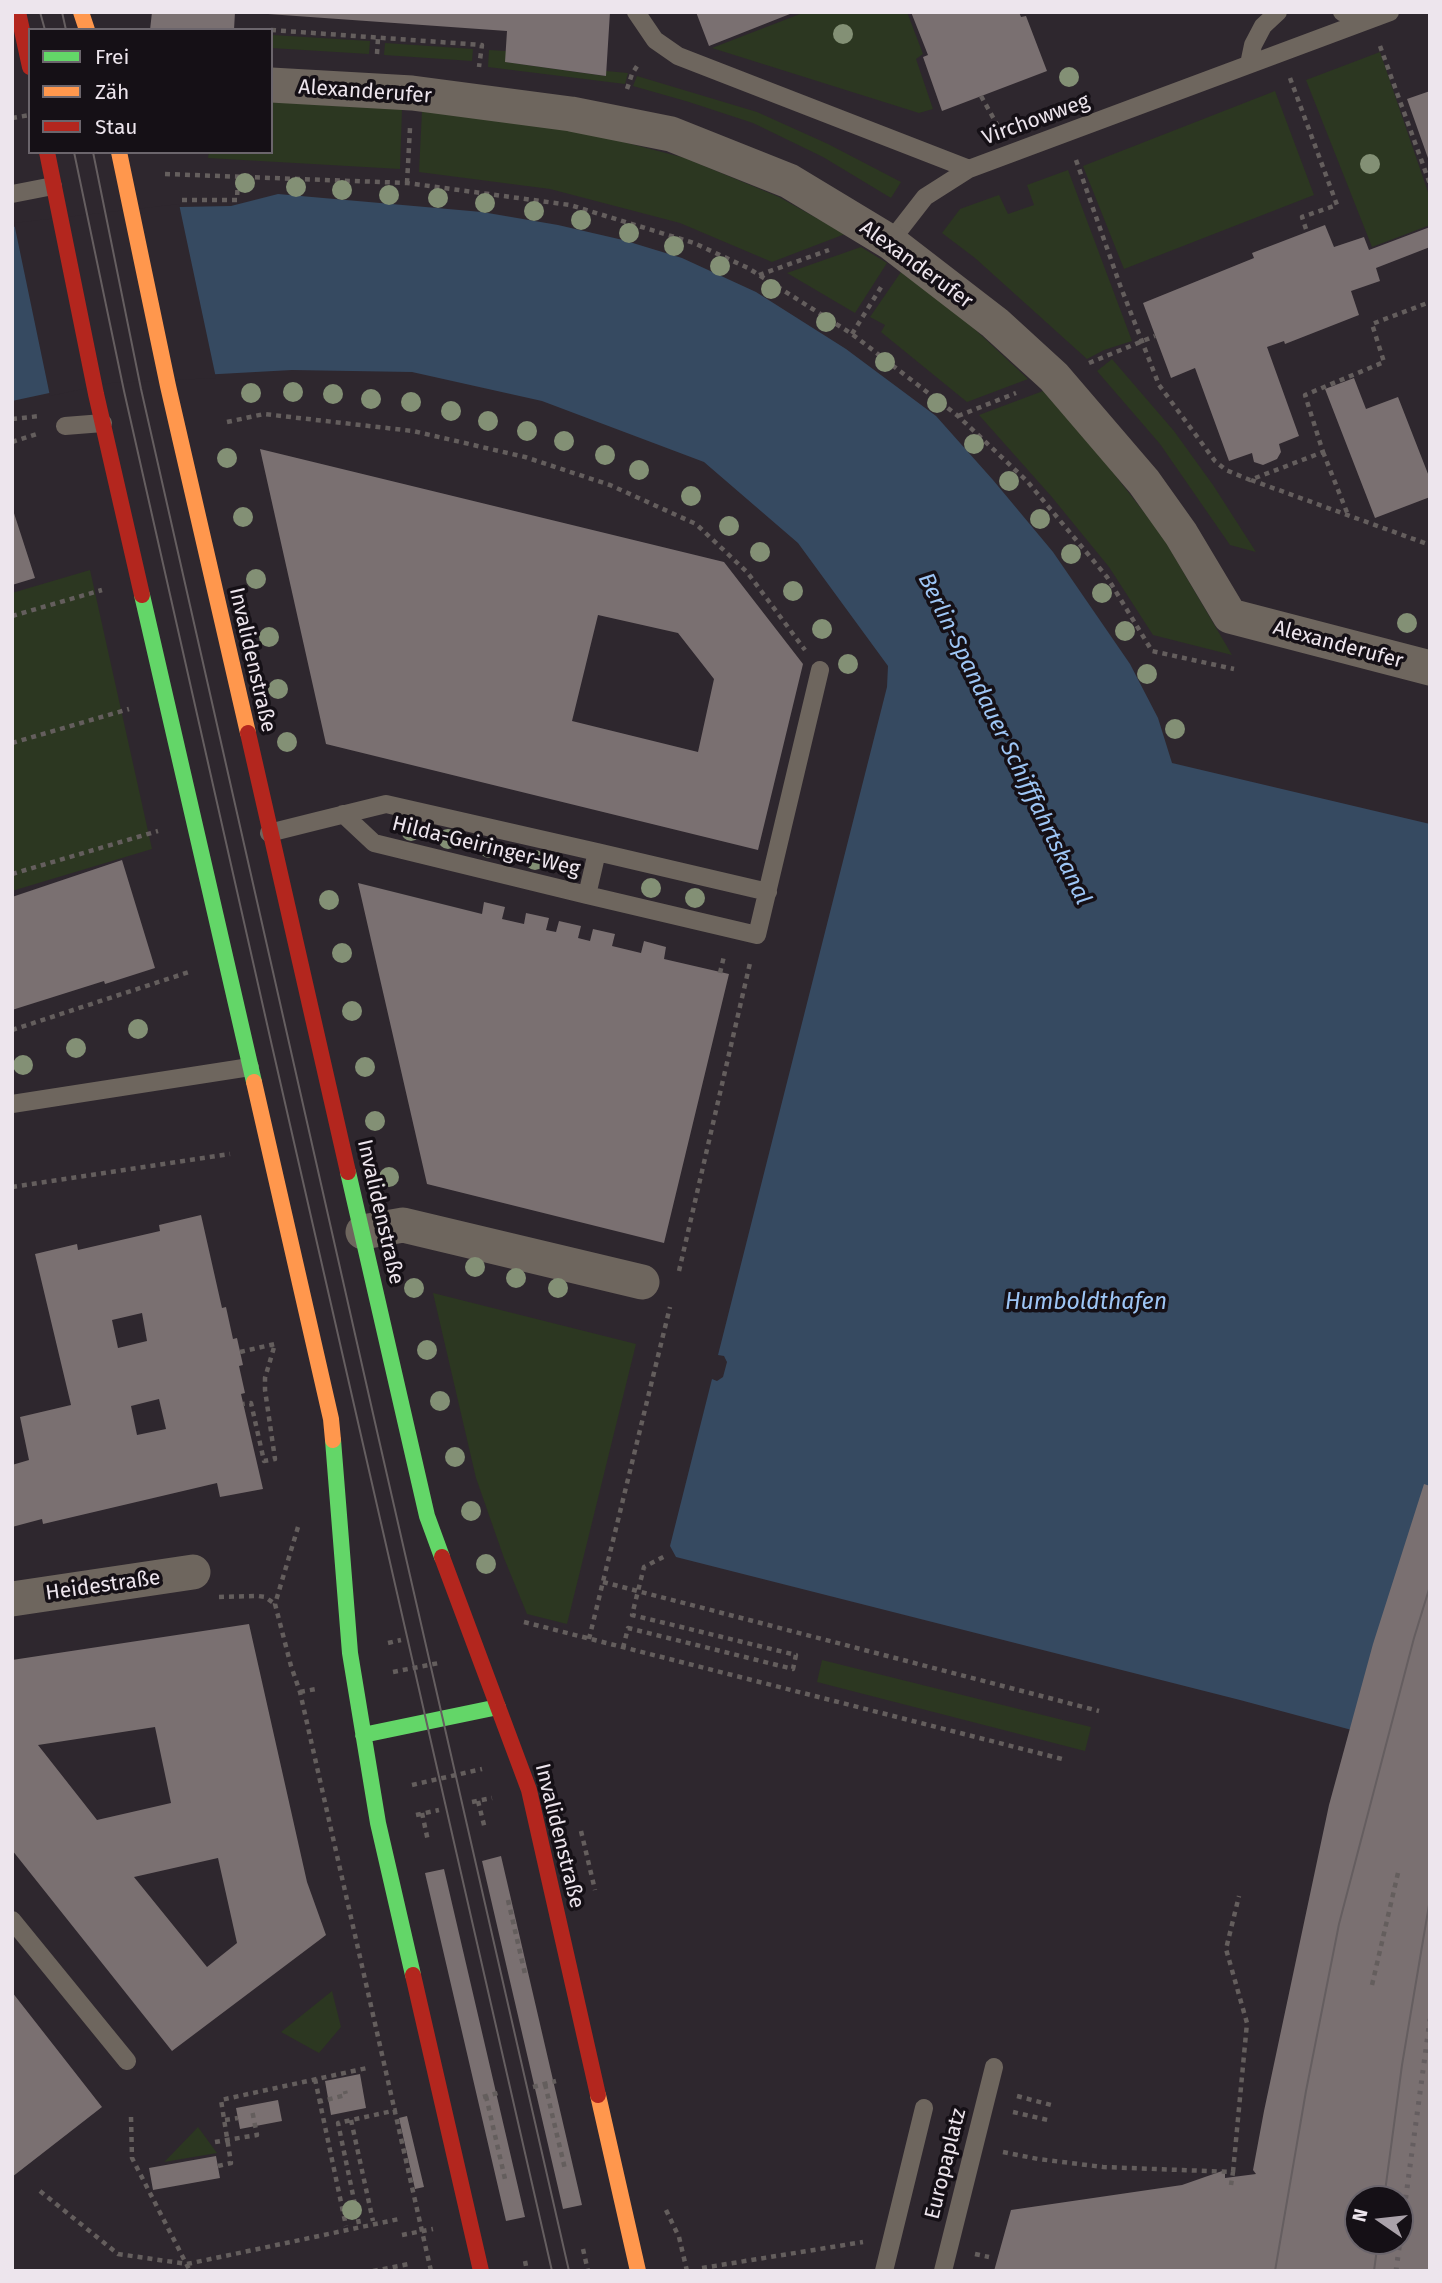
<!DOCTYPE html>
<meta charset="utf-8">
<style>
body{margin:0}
#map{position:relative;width:1442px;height:2283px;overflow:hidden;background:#2e272e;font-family:"Fira Sans",sans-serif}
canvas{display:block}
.frame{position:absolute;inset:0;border:14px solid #ede5ed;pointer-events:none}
.legend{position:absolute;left:28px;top:28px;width:245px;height:126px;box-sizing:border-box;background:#151016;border:2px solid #6b656c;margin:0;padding:9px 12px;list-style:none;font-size:21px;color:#ede5ed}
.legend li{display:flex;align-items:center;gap:14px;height:35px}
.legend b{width:35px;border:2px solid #6b656c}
.north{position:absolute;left:1344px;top:2185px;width:70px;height:70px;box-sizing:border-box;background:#151016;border:2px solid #6b656c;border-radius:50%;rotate:284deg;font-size:19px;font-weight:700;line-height:28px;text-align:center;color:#ede5ed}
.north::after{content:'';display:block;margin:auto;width:24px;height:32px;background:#aaa2aa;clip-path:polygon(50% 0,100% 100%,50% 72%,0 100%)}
</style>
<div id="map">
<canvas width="1442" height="2283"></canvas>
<div class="frame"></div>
<ul class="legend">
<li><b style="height:9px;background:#63d668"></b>Frei</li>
<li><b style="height:9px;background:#ff974d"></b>Zäh</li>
<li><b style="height:9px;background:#b3261e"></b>Stau</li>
</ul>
<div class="north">N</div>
</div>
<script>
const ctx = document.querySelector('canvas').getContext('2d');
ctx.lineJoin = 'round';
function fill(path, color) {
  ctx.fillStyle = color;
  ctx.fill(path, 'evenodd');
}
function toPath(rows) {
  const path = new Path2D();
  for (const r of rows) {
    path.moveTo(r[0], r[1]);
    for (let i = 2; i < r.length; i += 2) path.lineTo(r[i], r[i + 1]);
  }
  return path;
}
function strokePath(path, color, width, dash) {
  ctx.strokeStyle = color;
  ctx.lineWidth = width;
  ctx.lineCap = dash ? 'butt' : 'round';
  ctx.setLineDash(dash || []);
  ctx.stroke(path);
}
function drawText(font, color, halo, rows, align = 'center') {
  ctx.font = font + ' "Fira Sans",sans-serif';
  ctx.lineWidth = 7;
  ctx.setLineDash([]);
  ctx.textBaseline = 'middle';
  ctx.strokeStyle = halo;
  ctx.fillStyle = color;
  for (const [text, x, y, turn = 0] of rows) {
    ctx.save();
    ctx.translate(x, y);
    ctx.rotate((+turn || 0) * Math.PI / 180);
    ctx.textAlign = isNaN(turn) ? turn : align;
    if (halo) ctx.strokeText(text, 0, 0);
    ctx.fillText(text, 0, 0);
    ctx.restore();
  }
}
fill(toPath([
 [800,12,907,12,923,54,916,59,933,109,919,113,712,48,800,14],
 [272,35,370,41,369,54,271,48],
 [385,43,473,49,472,61,384,55],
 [489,50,506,51,506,62,605,76,606,71,628,73,625,84,488,67],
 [1380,52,1430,198,1430,225,1372,247,1306,80],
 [637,76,757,112,828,144,901,182,891,198,823,157,753,123,689,102,633,86],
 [1275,91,1314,195,1124,269,1083,166],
 [271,102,402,109,400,169,208,158,209,152,271,152],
 [422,111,539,120,685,158,779,197,845,234,772,262,680,223,550,189,419,172],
 [1068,170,1132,341,1104,350,1087,359,975,258,942,233,960,209,999,195,1008,214,1034,205,1027,185],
 [861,247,887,263,855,313,787,273],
 [901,272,966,321,1028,379,967,402,881,332,885,325,870,317],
 [1112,359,1174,431,1213,485,1256,552,1230,545,1160,444,1097,371],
 [1043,391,1104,461,1161,534,1232,655,1153,635,1109,567,1051,496,979,415],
 [90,570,152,849,12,891,12,593],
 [433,1293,636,1344,567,1624,527,1614,504,1558,476,1478],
 [822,1660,1091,1727,1085,1751,817,1682],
 [332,1991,341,2027,319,2053,281,2032],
 [198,2127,217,2153,164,2162,174,2152]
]), '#2c3721');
fill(toPath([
 [278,194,482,212,558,225,623,240,682,258,756,292,846,349,936,416,993,480,1053,552,1130,664,1158,718,1172,763,1430,824,1430,1751,1240,1700,676,1557,670,1546,712,1379,717,1381,723,1377,727,1362,724,1356,718,1355,887,687,888,666,798,543,704,462,542,401,412,372,292,370,110,380,12,401,12,227,180,207,231,206]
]), '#364a61');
fill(toPath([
 [179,204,216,378,111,383,50,396,14,223]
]), '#2e272e');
fill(toPath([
 [152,12,235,12,234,30,150,30],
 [268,12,610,12,606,76,505,62,507,31,268,14],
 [696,12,795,12,709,46],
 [911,12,1019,12,1021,17,1026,16,1047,71,942,111,923,57,928,55],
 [1430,91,1430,160,1429,161,1407,99],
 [1325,225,1334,247,1364,237,1369,250,1430,227,1430,247,1376,268,1380,281,1351,291,1359,315,1285,344,1284,341,1267,347,1299,436,1279,444,1281,452,1277,459,1263,465,1254,462,1252,453,1229,461,1195,368,1171,378,1143,303,1254,258,1252,253],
 [1354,378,1366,409,1398,397,1430,479,1430,497,1375,518,1325,389],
 [260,449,724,562,803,664,758,850,326,744],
 [598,615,678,633,714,679,698,752,572,721],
 [12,507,35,578,12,585],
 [122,860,155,968,105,984,104,981,12,1010,12,897],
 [358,883,482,914,484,902,505,907,502,919,524,924,526,913,549,918,546,930,556,932,559,921,581,926,578,938,590,941,593,929,615,934,612,946,641,953,644,941,666,947,664,959,729,974,664,1243,427,1184],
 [201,1215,222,1308,226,1307,233,1339,237,1338,243,1365,239,1366,245,1393,241,1394,263,1489,220,1497,217,1483,43,1524,42,1519,12,1527,12,1465,29,1460,20,1417,71,1405,35,1254,77,1244,78,1250,160,1231,159,1225],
 [142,1313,147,1341,118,1348,112,1320],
 [159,1399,166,1429,137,1435,131,1406],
 [1424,1484,1430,1486,1430,2271,994,2271,1011,2210,1182,2185,1225,2170,1225,2178,1256,2174,1253,2170,1264,2111,1329,1805,1373,1644],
 [1358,2199,1400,2199,1400,2241,1358,2241],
 [249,1624,307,1882,326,1935,172,2051,12,1850,12,1660],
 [155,1727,171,1803,97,1820,38,1745],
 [218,1858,237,1943,207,1967,134,1877],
 [501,1856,582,2205,563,2209,482,1861],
 [444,1869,525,2217,506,2221,425,1873],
 [12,1992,102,2107,12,2177],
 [360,2074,366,2108,331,2115,325,2081],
 [278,2100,282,2121,240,2129,236,2108],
 [407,2116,424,2187,415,2189,399,2118],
 [216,2156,220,2178,153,2190,149,2168]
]), '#7a7071');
strokePath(toPath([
 [271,30,482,45,479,67],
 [1380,46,1430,184],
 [377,54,378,38],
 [1290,78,1337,205,1302,217,1307,232],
 [627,89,632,74,639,63],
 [981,96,999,128],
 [12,118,30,115],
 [1076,160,1120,285,1159,385,1215,461,1226,470,1250,480,1323,452,1305,395,1384,362,1372,324,1430,302],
 [165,174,407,183,570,205,694,243,748,268,852,334,958,416,1027,481,1107,577,1152,651,1234,669],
 [407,183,410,128],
 [182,200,237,200,238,176],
 [759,275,829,250],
 [852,334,883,284],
 [1089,363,1155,336],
 [958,416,1016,393],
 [12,419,40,416],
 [227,422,264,414,413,431,525,457,610,485,696,524,747,572,805,650],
 [12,442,40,433],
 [1323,452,1348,515],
 [1251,480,1430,545],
 [12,616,102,590],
 [12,743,129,709],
 [12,874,158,831],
 [720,973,724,956],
 [12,1030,189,972],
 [12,1187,230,1154],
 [679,1271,750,963],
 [240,1352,275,1344,265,1378,265,1390,275,1459,264,1461,251,1403,243,1404],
 [298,1527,275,1604,291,1666,300,1692,431,2271],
 [603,1582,1099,1711],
 [219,1597,258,1596,265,1597,275,1604],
 [524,1622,1066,1760],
 [589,1639,670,1307],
 [388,1643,401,1640],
 [623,1648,628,1628,793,1669,796,1655,632,1615,644,1567,667,1555],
 [393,1672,439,1663],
 [300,1692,316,1689],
 [412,1785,482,1769],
 [478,1801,485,1829],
 [472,1802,492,1798],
 [422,1813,428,1841],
 [416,1815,439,1810],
 [581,1831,595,1890],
 [508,1900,525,1974],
 [1372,1985,1398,1873],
 [315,2079,346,2226],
 [545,2084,565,2169],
 [533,2087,556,2081],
 [486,2096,505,2179],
 [1017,2096,1055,2106],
 [483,2097,498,2093],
 [318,2102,346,2095,345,2091],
 [1013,2112,1052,2121],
 [131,2117,132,2158,190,2271],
 [225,2120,238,2118],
 [351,2120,373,2221],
 [215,2142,257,2135,252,2110],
 [1003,2152,1038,2159,1103,2167,1233,2172,1231,2185],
 [218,2166,231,2163,221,2100,367,2068],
 [1233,2172,1247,2023,1226,1949,1239,1896],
 [40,2191,118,2254,187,2264,399,2219],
 [666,2210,679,2237,687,2271],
 [359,2224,338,2123,397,2110],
 [402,2235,433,2229],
 [583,2249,588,2271],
 [975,2254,989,2257],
 [525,2261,527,2271],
 [702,2268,863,2242],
 [373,2271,409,2264]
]), '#645e5d', 4.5, [5, 5]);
strokePath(toPath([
 [636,12,655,40,678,56,969,169],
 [1342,12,1363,22],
 [1249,64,1253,45,1263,26,1278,12],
 [12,194,53,186],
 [890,242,925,197,969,169,1390,12],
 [65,426,103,423],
 [269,833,317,821,386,804,597,852,587,895,374,843,343,814],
 [597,852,768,892],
 [587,895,757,935,820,670],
 [12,1104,250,1067],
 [12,1920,127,2061],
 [884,2271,924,2108],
 [943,2271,994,2067]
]), '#6e665e', 18);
strokePath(toPath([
 [271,85,412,93,571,114,671,134,789,181,890,242,995,323,1054,377,1144,482,1181,534,1230,616,1430,668],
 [363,1232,403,1225,642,1282],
 [12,1599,193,1572]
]), '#6e665e', 35);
strokePath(toPath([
 [142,595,254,1082],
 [348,1172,427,1516,442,1557],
 [333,1440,350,1653,378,1823,413,1975],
 [363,1735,498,1707]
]), '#63d668', 16);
strokePath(toPath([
 [81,12,87,30],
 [119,152,168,386,248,733],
 [254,1082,331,1419,333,1440],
 [598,2095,638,2271]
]), '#ff974d', 16);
strokePath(toPath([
 [18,12,30,67],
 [47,152,96,394,142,595],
 [248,733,348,1172],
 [442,1557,529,1790,598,2095],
 [413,1975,481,2271]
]), '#b3261e', 16);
strokePath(toPath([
 [40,12,45,30],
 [62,12,66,30],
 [74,152,124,391,272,1046,552,2271],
 [93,152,141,389,379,1440,569,2271],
 [1384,2199,1402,2065,1430,1899],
 [1275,2271,1306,2091,1339,1924,1414,1638,1430,1586],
 [1374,2271,1378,2241]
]), '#655e60', 2);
strokePath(toPath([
 [1400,2240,1430,2019],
 [1396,2271,1400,2241]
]), '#655e60', 5, [3.5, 7]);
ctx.fillStyle = '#839075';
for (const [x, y] of [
 [843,34],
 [1069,77],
 [1370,164],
 [245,183],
 [296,187],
 [342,190],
 [389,195],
 [438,198],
 [485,203],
 [534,211],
 [581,220],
 [629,233],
 [674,246],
 [720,266],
 [771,289],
 [826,322],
 [885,362],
 [293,392],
 [251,393],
 [333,394],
 [371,399],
 [411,402],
 [937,403],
 [451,411],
 [488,421],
 [527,431],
 [564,441],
 [974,444],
 [605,455],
 [227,458],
 [639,470],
 [1009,481],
 [691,496],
 [243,517],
 [1040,519],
 [729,526],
 [760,552],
 [1071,554],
 [256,579],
 [793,591],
 [1102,593],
 [1407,623],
 [822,629],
 [1125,631],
 [269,637],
 [848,664],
 [1147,674],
 [278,689],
 [1175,729],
 [287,742],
 [411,831],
 [448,839],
 [489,848],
 [535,860],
 [651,888],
 [695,898],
 [329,900],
 [342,953],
 [352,1011],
 [138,1029],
 [76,1048],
 [23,1065],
 [365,1067],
 [375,1121],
 [389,1177],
 [475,1267],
 [516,1278],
 [414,1288],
 [558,1288],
 [427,1350],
 [440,1401],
 [455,1457],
 [471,1511],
 [486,1564],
 [352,2210]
]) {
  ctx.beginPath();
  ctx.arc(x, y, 10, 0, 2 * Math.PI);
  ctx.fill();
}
drawText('21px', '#ede5ed', '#151016', [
 ["Alexanderufer",365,92,4],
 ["Virchowweg",1036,120,-20],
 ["Alexanderufer",916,265,36],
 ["Alexanderufer",1338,645,15],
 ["Invalidenstraße",252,660,77],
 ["Hilda-Geiringer-Weg",486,847,14],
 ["Invalidenstraße",380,1212,77],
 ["Heidestraße",103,1586,-8],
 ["Invalidenstraße",559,1836,76],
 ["Europaplatz",946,2164,-76]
]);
drawText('italic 23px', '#9ec6f6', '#151016', [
 ["Berlin-Spandauer Schifffahrtskanal",1004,739,64],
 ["Humboldthafen",1086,1303]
]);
</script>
